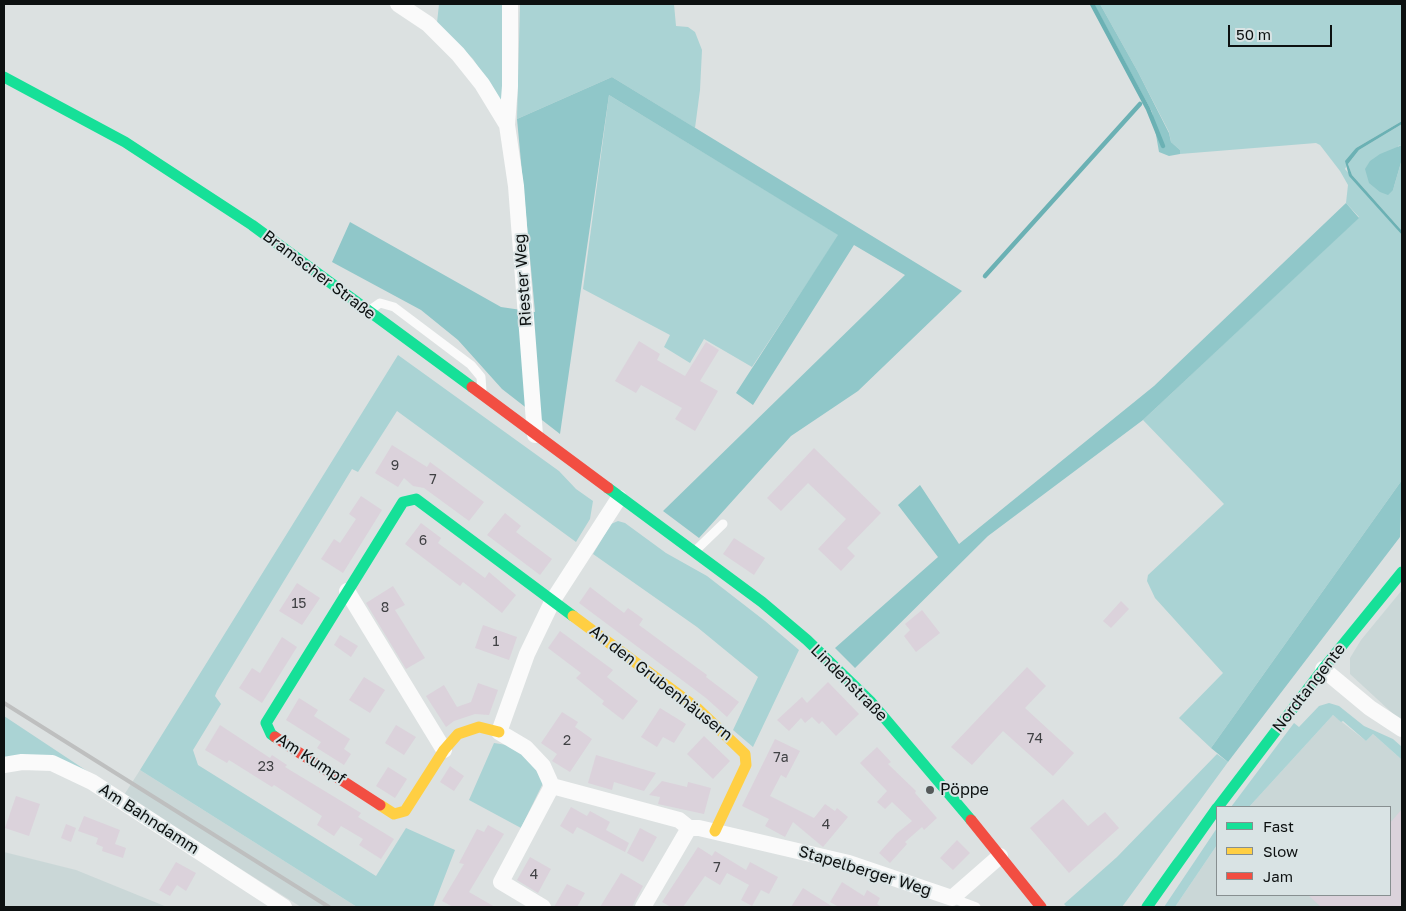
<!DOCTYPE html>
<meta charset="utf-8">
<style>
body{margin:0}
#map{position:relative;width:1406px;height:911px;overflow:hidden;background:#dce1e1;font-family:"Golos Text",sans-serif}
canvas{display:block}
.frame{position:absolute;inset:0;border:5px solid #0d1111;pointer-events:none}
.legend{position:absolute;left:1216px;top:806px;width:175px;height:90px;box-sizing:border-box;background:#d9e3e4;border:1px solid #878f90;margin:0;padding:6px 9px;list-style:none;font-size:15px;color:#0d1111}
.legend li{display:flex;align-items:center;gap:10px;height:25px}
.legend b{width:25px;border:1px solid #878f90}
.scale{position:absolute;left:1228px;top:25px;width:104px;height:22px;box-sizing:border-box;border:2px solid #0d1111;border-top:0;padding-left:6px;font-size:15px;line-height:18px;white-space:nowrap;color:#0d1111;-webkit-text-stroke:4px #d9e3e4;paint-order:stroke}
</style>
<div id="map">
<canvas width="1406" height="911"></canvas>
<div class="frame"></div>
<ul class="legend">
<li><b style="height:6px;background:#16e098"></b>Fast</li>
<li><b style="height:6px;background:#ffcf43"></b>Slow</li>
<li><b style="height:6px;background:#f24e42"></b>Jam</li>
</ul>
<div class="scale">50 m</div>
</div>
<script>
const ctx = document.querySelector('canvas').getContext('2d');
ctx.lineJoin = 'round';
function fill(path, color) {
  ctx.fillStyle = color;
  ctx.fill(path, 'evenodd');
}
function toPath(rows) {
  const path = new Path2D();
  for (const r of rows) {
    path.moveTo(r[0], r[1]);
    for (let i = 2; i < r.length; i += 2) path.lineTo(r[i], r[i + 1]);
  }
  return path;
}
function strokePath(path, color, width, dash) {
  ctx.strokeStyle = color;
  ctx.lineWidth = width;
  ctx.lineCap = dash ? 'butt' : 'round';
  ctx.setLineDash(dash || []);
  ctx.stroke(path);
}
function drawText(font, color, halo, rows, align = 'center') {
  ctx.font = font + ' "Golos Text",sans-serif';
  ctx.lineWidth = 4;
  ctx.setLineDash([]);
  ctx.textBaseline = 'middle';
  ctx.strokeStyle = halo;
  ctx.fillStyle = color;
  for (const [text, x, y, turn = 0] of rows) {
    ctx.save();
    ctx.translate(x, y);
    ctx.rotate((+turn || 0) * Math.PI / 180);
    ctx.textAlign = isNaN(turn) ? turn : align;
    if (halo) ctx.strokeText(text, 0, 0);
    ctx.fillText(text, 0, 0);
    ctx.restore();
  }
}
fill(toPath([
 [1402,590,1402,722,1350,674,1350,658,1361,640],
 [1333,715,1366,741,1373,734,1401,759,1402,758,1402,907,1175,907,1217,845,1217,895,1390,895,1390,807,1249,807],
 [140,770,357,907,301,907,124,795],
 [4,852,76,870,167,907,4,907]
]), '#cad7d7');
fill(toPath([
 [439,4,505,4,504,99,500,100,473,59,437,23],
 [520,4,674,4,676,26,688,27,695,32,702,50,700,90,695,128,612,77,517,119],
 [1100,4,1402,4,1402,121,1356,148,1345,169,1402,235,1402,480,1211,748,1179,718,1223,673,1155,598,1147,581,1148,575,1224,504,1143,420,1359,217,1346,203,1348,185,1340,171,1320,145,1316,143,1180,154,1180,150,1171,142,1169,132,1138,72],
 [609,95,839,235,752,367,704,339,690,363,664,347,670,335,583,289],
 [1402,124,1402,145,1398,146,1393,190,1402,159,1402,231,1352,175,1348,164,1359,150],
 [398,355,559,471,576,489,593,501,590,519,576,542,397,411,358,472,352,469,217,691,215,696,221,704,193,750,198,765,376,876,406,828,455,850,433,907,357,907,140,770],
 [618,521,625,523,666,553,707,576,765,621,799,650,753,747,733,730,758,677,697,627,593,554,611,524],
 [1329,703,1339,706,1364,726,1393,739,1402,747,1402,758,1401,759,1373,734,1366,741,1343,721,1341,722,1333,715,1249,807,1231,807,1294,723,1299,727,1319,706],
 [4,716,90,773,4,761],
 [494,743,513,746,527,757,544,781,521,828,469,800],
 [1217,754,1228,762,1122,907,1067,907,1064,904,1117,857],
 [1217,828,1217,845,1175,907,1164,907]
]), '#aad3d4');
fill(toPath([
 [1094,4,1100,4,1138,72,1169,133,1171,142,1180,150,1180,154,1169,156,1159,152,1152,112],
 [612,77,962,291,858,391,791,436,699,538,663,511,905,275,854,245,753,405,736,393,838,235,609,95,560,434,502,389,458,340,421,310,332,262,350,222,501,307,535,312,517,119],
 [1402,145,1402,159,1393,190,1388,195,1380,192,1369,183,1365,169,1370,161,1380,154],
 [1346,203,1359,218,1143,420,988,536,855,668,835,648,938,557,898,505,920,485,959,544,1154,386],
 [1402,480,1400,537,1228,762,1211,748]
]), '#90c7c9');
fill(toPath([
 [1402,121,1402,124,1359,150,1348,164,1352,175,1402,231,1402,235,1349,176,1345,161,1356,148]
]), '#6bb1b4');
strokePath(toPath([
 [1092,4,1148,109,1163,146],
 [985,276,1140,104]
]), '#6bb1b4', 4.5);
fill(toPath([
 [639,341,660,354,657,360,685,376,706,342,719,350,700,381,718,391,695,431,675,419,682,408,641,385,636,393,615,381],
 [392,445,427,467,430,462,484,502,469,521,424,488,413,486,404,478,398,487,375,473],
 [814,448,881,513,847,548,855,556,841,571,818,549,846,519,808,483,781,511,767,498],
 [361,496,382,510,343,573,321,559,334,539,340,543,356,519,349,514],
 [505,513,521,526,516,532,552,559,540,575,487,535],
 [421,523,441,538,438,543,485,578,489,572,516,595,502,613,463,582,460,586,405,544],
 [734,538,765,558,754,575,723,554],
 [297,583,320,598,302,625,279,611],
 [393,586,405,605,395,610,425,658,406,669,366,603],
 [590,587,624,613,628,608,643,619,639,625,707,675,706,677,739,702,727,717,706,698,579,603],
 [1121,601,1129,609,1111,628,1103,621],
 [922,610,940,633,916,652,904,636,910,630,905,624],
 [483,625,517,637,509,660,475,648],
 [560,631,613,670,607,677,638,701,623,720,602,704,604,701,576,678,581,673,548,648],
 [340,635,358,646,351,657,334,645],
 [282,637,297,647,262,703,239,688,252,668,260,673],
 [1027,667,1046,686,1025,708,1074,753,1053,776,1003,731,972,765,951,747],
 [364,677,385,690,370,713,349,700],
 [828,682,859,714,836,736,822,721,819,724,812,717,805,723,801,718,789,731,777,720,802,697,807,703],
 [478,683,498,690,489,715,475,714,454,721,446,727,426,696,444,685,457,707,471,702],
 [299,698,318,710,314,716,350,739,344,749,351,754,344,765,317,748,321,742,286,720],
 [660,708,686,724,674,743,663,737,657,747,641,737],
 [562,712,578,722,575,727,592,739,570,772,552,761,557,754,541,743],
 [220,725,270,758,272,755,287,765,285,767,361,813,358,817,394,839,381,859,359,845,363,839,341,826,334,836,317,825,322,816,274,785,272,787,229,760,227,763,205,750],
 [396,725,416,737,404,755,385,743],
 [704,736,730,761,713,779,687,754],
 [775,739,800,751,786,778,781,775,770,796,814,818,825,804,835,811,837,808,848,817,823,847,793,822,785,837,765,826,769,819,742,806],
 [877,747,891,762,888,764,916,791,915,793,937,818,924,830,922,827,905,842,907,844,890,863,879,853,896,834,912,821,892,802,885,809,877,802,887,791,860,763],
 [596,755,639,768,656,773,644,791,614,782,612,790,588,783],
 [450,766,464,776,454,791,440,782],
 [388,767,407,779,395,798,376,786],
 [662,781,687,787,688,782,711,788,704,814,658,804,660,797,649,795],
 [16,796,40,804,29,836,5,828],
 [1063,799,1088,826,1105,812,1119,828,1069,873,1030,828],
 [571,807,587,816,590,811,610,822,606,830,629,843,625,852,577,827,573,834,560,826],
 [1402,809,1402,907,1321,907,1308,895,1390,895,1390,823],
 [84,816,120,830,115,844,126,848,123,858,102,851,103,847,96,844,98,838,78,831],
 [66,824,76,828,71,842,61,838],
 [488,825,504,834,469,892,495,907,453,907,442,901,464,864,459,863,477,829,484,832],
 [640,828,657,837,643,862,627,853],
 [957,840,970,853,953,870,940,858],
 [698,847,712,856,715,851,746,870,750,862,778,877,769,894,761,890,752,906,741,900,749,885,727,873,720,885,705,876,683,907,671,907,662,902],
 [530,857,551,869,538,893,517,880],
 [176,862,196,873,186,891,177,885,170,896,159,890],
 [621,873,643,886,632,907,600,907],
 [842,882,864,896,867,890,880,898,877,904,882,907,839,907,830,902],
 [567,884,585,893,577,907,554,907],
 [803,888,833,907,791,907]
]), '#dbd2db');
strokePath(toPath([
 [370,310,380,303,394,307,471,365,481,377,482,391],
 [694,552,723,524],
 [952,898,976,907]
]), '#fafafa', 9);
strokePath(toPath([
 [398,4,428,24,458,54,482,84,507,125,516,186,535,435],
 [507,125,510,86,510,4],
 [619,498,553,600,527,654,499,732,526,748,543,766,552,786,679,820,689,828,699,828,849,863,952,898,1000,856],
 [347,591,444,750],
 [1323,669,1370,708,1402,729],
 [4,765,22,762,52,763,92,782,284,907],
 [543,907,501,882,552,786],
 [643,907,689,828]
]), '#fafafa', 16);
strokePath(toPath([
 [4,77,125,142,252,225,472,387],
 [608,488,762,602,807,640,871,702,971,820],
 [275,737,271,734,266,723,403,502,416,499,573,616],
 [1218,807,1323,669,1402,572],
 [1147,907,1217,808]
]), '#16e098', 11);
strokePath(toPath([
 [573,616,698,709,745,754,746,765,715,831],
 [380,805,394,814,405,811,444,750,458,734,479,727,499,732]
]), '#ffcf43', 11);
strokePath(toPath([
 [472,387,608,488],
 [275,737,380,805],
 [971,820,1041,907]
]), '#f24e42', 11);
strokePath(toPath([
 [4,703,329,907]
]), '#bebfbf', 4);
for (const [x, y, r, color] of [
 [930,790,5,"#555a5a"]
]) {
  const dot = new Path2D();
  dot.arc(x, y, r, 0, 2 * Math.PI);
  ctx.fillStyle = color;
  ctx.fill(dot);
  strokePath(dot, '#d9e3e4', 2);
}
drawText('14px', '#404144', null, [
 ["9",395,466],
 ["7",433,480],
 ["6",423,541],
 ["15",299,604],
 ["8",385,608],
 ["1",496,642],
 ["74",1035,739],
 ["2",567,741],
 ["7a",781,758],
 ["23",266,767],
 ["4",826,825],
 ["7",717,868],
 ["4",534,875]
]);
drawText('16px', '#0d1111', '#d9e3e4', [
 ["Bramscher Straße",319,275,37],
 ["Riester Weg",523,280,-94],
 ["An den Grubenhäusern",661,683,38],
 ["Lindenstraße",849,683,45],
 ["Nordtangente",1309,688,-52],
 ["Am Kumpf",311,759,33],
 ["Am Bahndamm",149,819,33],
 ["Stapelberger Weg",865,871,17]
]);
drawText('16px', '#0d1111', '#d9e3e4', [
 ["Pöppe",940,790]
], 'left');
</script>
